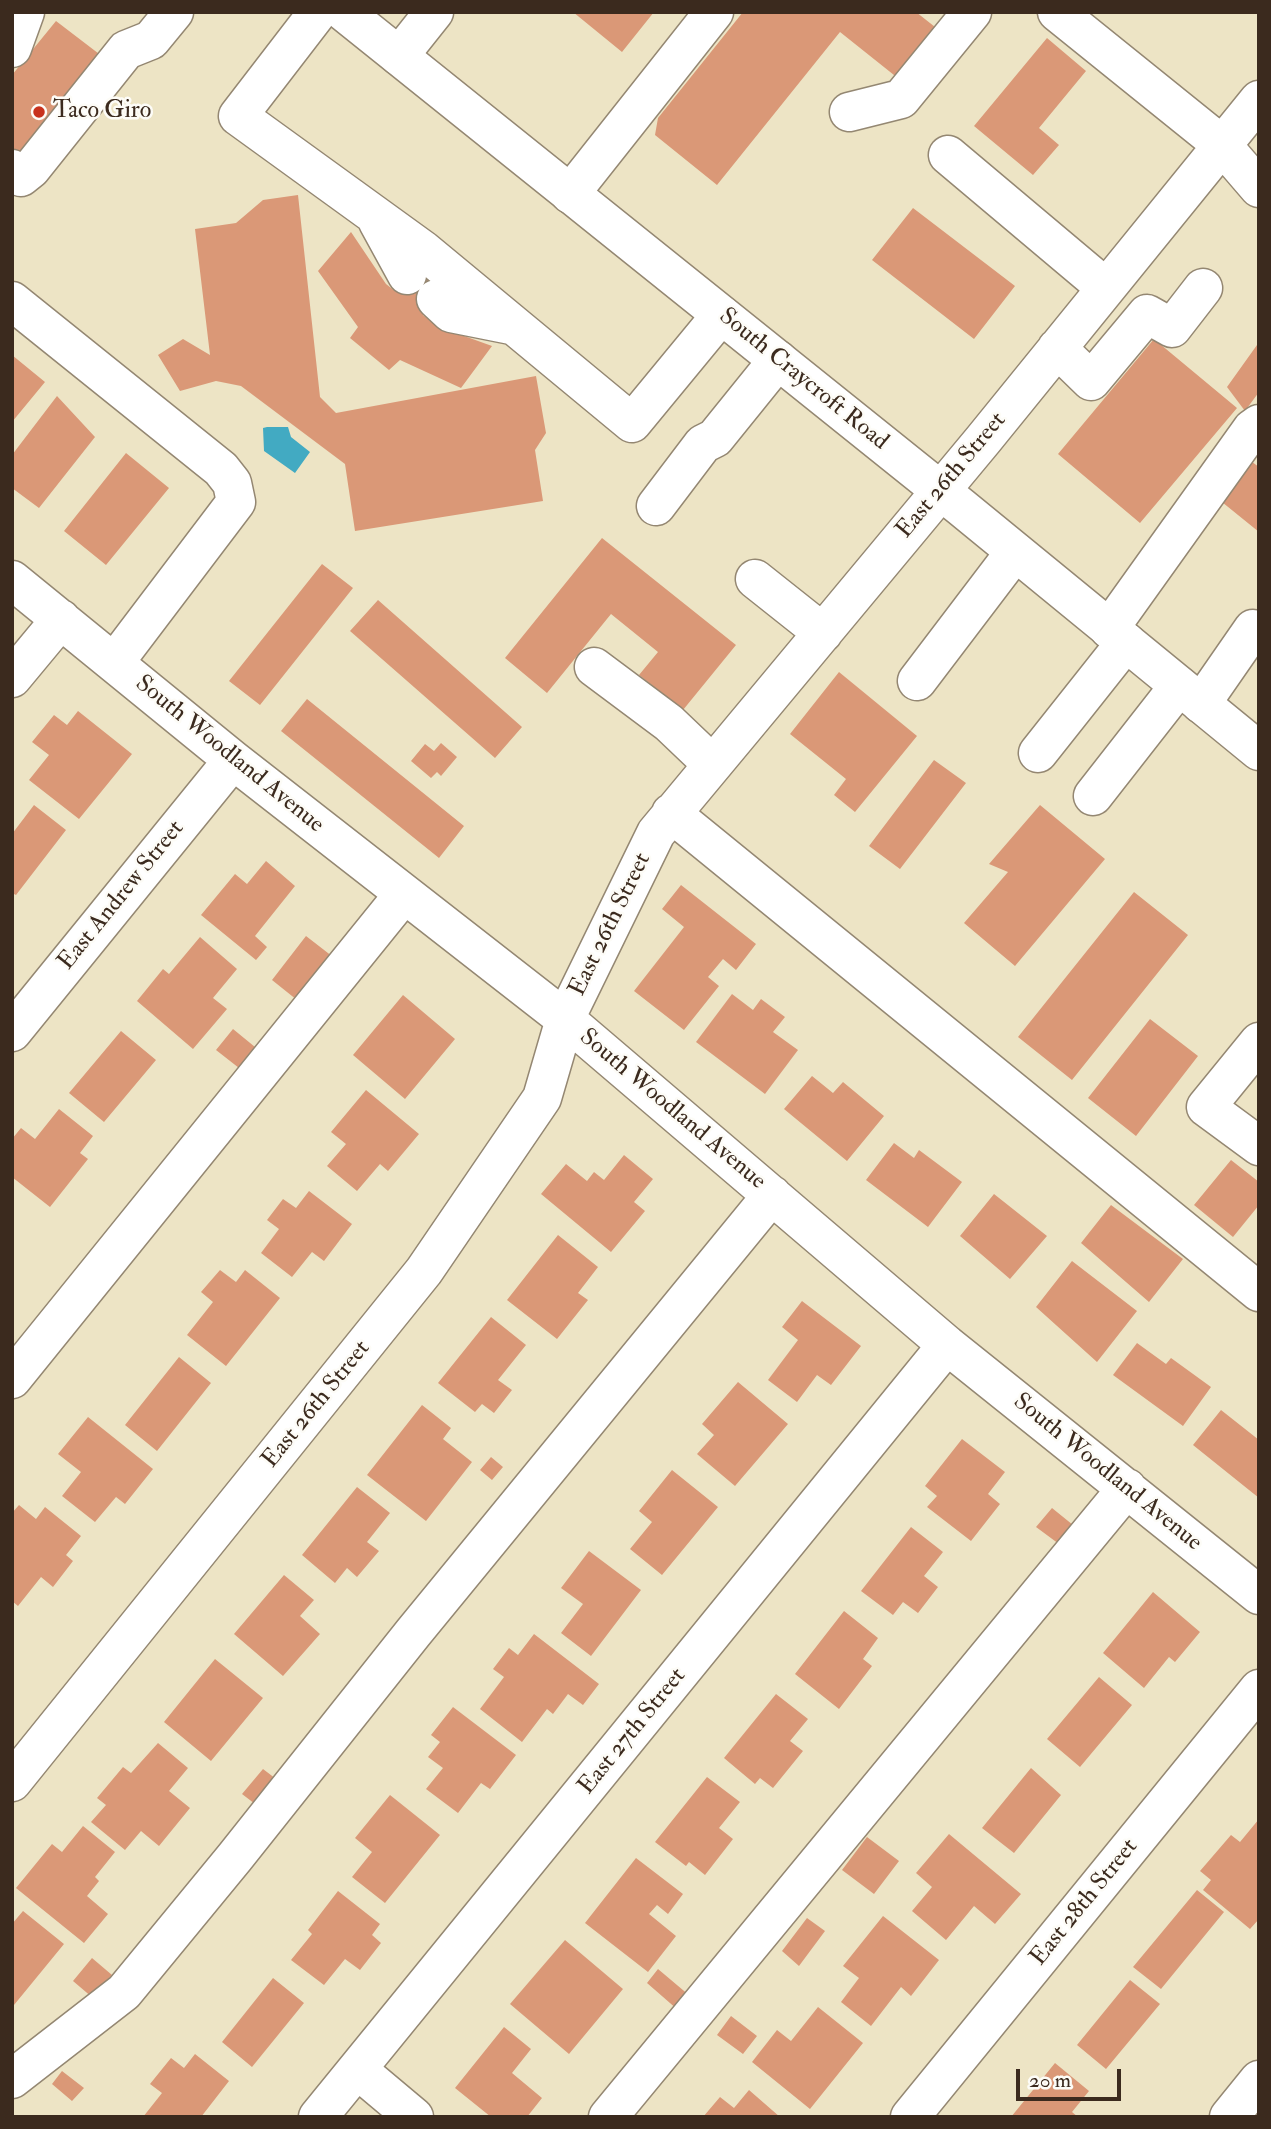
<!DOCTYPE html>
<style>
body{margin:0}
#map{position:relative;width:1271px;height:2129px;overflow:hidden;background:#ede4c5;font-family:"IM FELL Double Pica",serif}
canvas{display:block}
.frame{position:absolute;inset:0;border:14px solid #3b2a1e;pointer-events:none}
.scale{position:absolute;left:1016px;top:2069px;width:105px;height:32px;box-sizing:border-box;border:4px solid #3b2a1e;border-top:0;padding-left:9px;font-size:21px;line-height:24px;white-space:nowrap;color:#3b2a1e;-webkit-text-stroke:5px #fdfcf7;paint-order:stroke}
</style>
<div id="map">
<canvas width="1271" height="2129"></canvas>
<div class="frame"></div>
<div class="scale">20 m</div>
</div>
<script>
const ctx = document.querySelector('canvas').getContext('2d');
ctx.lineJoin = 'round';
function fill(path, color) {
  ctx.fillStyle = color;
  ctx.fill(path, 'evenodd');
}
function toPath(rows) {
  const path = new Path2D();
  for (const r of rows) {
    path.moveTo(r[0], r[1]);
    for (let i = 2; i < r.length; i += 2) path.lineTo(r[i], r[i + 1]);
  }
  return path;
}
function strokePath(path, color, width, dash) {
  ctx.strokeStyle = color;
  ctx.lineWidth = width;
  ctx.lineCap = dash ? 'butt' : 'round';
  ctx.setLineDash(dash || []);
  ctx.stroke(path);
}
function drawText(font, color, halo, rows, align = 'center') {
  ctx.font = font + ' "IM FELL Double Pica",serif';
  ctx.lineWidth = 5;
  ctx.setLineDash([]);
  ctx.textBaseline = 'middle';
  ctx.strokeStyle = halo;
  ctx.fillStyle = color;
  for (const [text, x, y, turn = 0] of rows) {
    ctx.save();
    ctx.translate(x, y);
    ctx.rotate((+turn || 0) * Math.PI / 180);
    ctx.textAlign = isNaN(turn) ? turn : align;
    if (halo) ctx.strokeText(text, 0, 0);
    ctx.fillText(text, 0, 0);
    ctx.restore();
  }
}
fill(toPath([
 [267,427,288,427,291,437,310,452,295,473,264,451,263,428]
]), '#42aac2');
fill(toPath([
 [573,12,654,12,622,52],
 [743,12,916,12,949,38,909,87,840,32,717,185,655,135,658,118],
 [56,21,107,60,27,158,12,148,12,75],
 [1047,38,1086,71,1039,128,1059,145,1033,175,974,126],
 [298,195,320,397,336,413,536,376,546,433,535,450,543,501,355,531,345,464,241,386,216,381,180,391,158,355,183,339,210,355,195,229,236,223,263,200],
 [913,208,1015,286,974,339,872,260],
 [351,232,386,284,395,291,419,261,448,284,423,315,439,327,492,346,461,388,400,360,389,370,350,338,358,327,318,271],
 [1154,339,1237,408,1140,523,1058,454],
 [1257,345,1259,347,1259,392,1245,411,1227,387],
 [12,355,45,382,12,422],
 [57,396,95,437,39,508,12,488,12,455],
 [126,453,169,488,106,565,64,531],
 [1248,459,1259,467,1259,532,1217,498],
 [602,538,736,645,683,710,639,675,658,652,611,614,547,693,505,658],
 [322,564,353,588,260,705,229,681],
 [378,600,522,727,495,758,350,631],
 [839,672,917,736,855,812,834,795,846,779,790,734],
 [307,699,464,826,439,858,281,731],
 [78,711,132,754,79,819,29,780,49,755,32,742,54,715,67,725],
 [441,743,457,757,441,776,437,772,431,778,411,761,425,744,434,751],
 [934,760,966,783,900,869,869,846],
 [34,805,66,830,16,895,12,893,12,834],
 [1040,805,1105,859,1015,966,964,923,1008,872,989,864],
 [266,861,295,886,255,936,267,947,256,960,201,915,235,874,247,884],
 [681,885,756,944,736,970,723,959,708,977,719,986,684,1030,634,991,684,927,662,909],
 [1134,892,1188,935,1072,1080,1018,1037],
 [306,936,337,960,302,1004,272,980],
 [200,937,237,969,213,998,227,1009,193,1049,137,1001,163,969,169,974],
 [732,994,753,1010,761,999,785,1017,773,1032,798,1050,765,1094,696,1042],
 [403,995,455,1039,405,1099,353,1055],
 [1150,1019,1198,1056,1136,1136,1088,1098],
 [233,1029,255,1047,239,1068,216,1050],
 [121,1031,156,1060,104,1122,69,1093],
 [812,1076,833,1093,843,1082,884,1116,847,1161,784,1109],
 [366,1090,419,1134,388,1171,380,1164,357,1191,327,1166,346,1144,331,1132],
 [59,1109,93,1136,80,1153,88,1159,50,1207,12,1177,12,1139,21,1128,35,1139],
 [894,1143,914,1158,919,1150,962,1182,928,1227,866,1180],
 [624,1155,653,1179,634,1202,645,1211,611,1252,541,1194,566,1164,587,1181,594,1172,604,1180],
 [1231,1160,1259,1182,1259,1205,1233,1237,1194,1205],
 [309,1191,352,1224,324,1261,312,1252,292,1277,261,1253,279,1229,267,1220,283,1199,296,1208],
 [994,1194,1047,1236,1010,1279,960,1236],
 [1111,1205,1183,1259,1149,1302,1081,1243],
 [558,1235,598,1267,578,1293,588,1300,557,1339,507,1300],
 [1072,1261,1137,1311,1097,1362,1036,1307],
 [220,1270,236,1282,245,1270,280,1298,226,1366,187,1335,213,1302,201,1292],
 [802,1301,861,1346,831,1385,817,1375,797,1402,768,1380,798,1340,782,1327],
 [491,1317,526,1345,498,1380,512,1390,494,1413,482,1404,475,1412,438,1383],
 [1137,1343,1166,1364,1171,1358,1211,1387,1183,1426,1113,1375],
 [179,1357,211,1383,157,1451,125,1425],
 [738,1382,788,1424,735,1486,697,1454,714,1435,702,1424],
 [422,1405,451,1428,443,1439,472,1462,426,1521,367,1475],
 [1221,1410,1259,1440,1259,1498,1193,1445],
 [88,1417,153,1469,125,1504,116,1497,95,1522,62,1496,81,1472,58,1454],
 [962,1439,1005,1472,988,1494,1000,1504,971,1541,927,1507,937,1496,925,1486],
 [491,1457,503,1467,492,1480,480,1470],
 [672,1470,718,1507,662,1575,630,1549,652,1522,639,1511],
 [357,1487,390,1513,367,1542,379,1551,357,1577,347,1568,335,1583,302,1555],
 [19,1505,36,1519,45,1507,81,1536,66,1555,73,1561,53,1587,41,1577,18,1606,12,1601,12,1513],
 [1052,1508,1073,1525,1059,1544,1036,1527],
 [911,1527,943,1552,924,1576,938,1587,918,1613,903,1602,893,1615,861,1591],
 [589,1551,641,1590,591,1656,561,1633,583,1604,561,1588],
 [284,1575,314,1600,300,1616,320,1634,283,1676,234,1634],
 [1153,1592,1200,1632,1175,1662,1169,1657,1144,1688,1103,1653],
 [844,1611,878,1638,863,1659,872,1666,839,1709,795,1674],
 [534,1634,599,1684,583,1705,568,1694,553,1714,547,1709,522,1742,480,1709,504,1677,493,1669,509,1648,518,1655],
 [215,1659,263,1698,211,1761,164,1722],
 [1099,1677,1132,1705,1080,1767,1047,1739],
 [776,1694,808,1719,790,1741,803,1751,773,1788,760,1778,755,1784,724,1758],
 [453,1707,516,1755,490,1789,481,1783,458,1813,426,1789,443,1768,428,1757,440,1742,431,1735],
 [158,1743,188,1768,169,1791,190,1808,159,1846,141,1831,125,1850,91,1822,106,1805,97,1798,123,1767,131,1773],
 [1031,1768,1061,1795,1014,1853,982,1828],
 [263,1769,280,1782,259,1807,242,1794],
 [707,1777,740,1802,719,1828,733,1839,705,1875,689,1862,686,1866,655,1842],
 [390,1795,440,1835,385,1903,352,1877,372,1852,355,1838],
 [1259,1819,1259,1919,1250,1929,1203,1890,1211,1880,1200,1871,1231,1835,1240,1842],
 [83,1826,115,1852,95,1877,99,1881,87,1896,108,1914,84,1943,16,1888,52,1844,62,1852],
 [949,1834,1021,1894,995,1924,974,1906,946,1940,912,1911,932,1887,916,1873],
 [867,1837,899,1861,874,1894,842,1870],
 [636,1858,683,1894,668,1914,657,1905,649,1914,676,1936,648,1972,585,1923],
 [1197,1890,1224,1912,1161,1989,1133,1967],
 [338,1891,380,1924,372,1935,381,1943,360,1970,345,1959,324,1985,291,1960,312,1934,308,1930],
 [23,1911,64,1944,14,2005,12,2004,12,1924],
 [883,1916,939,1960,911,1996,901,1987,871,2026,841,2002,859,1978,843,1966],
 [807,1918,825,1931,799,1966,782,1951],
 [565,1940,623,1989,569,2054,510,2004],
 [92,1958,112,1975,93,1998,73,1981],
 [658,1969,690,1996,678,2010,647,1983],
 [273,1978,304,2003,252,2067,222,2042],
 [1130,1980,1160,2004,1106,2069,1077,2045],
 [818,2007,863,2043,810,2109,752,2062,777,2030,791,2041],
 [731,2016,757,2036,743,2054,717,2035],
 [504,2027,531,2049,512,2073,542,2098,527,2117,491,2117,455,2088],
 [195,2054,229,2081,201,2117,143,2117,162,2093,150,2084,171,2058,184,2068],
 [1055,2063,1089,2091,1072,2112,1078,2117,1011,2117],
 [62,2071,84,2088,72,2101,52,2084],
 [749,2090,780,2117,703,2117,720,2097,734,2108]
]), '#da9877');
const minor = toPath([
 [318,12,238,116,423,250,632,423,721,315],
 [1057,12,1222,145,1259,188],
 [12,48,25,12],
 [399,56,434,12],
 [849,112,901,99,972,12],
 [948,155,1106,288],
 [12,169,21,177,31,169,126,50,151,40,174,12],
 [570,194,714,12],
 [378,222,407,275],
 [436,299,451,313,511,325],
 [12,301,221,469,232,483,236,502,114,663],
 [1057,348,1091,381,1147,314,1172,328,1203,288],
 [656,506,703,444,715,438,778,360],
 [755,579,823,633],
 [12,580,233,760,565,1019,947,1345,1259,1595],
 [1109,629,1252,429,1259,424],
 [594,667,669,723,712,764],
 [12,678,61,619],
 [917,681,1015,552],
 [1201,704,1253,629],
 [1038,753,1126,642],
 [1093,796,1179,686],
 [671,813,1259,1292],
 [12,1032,233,760],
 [1259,1042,1206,1107,1259,1146],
 [12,1379,404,894],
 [12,1782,424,1271,542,1098,565,1019,656,833,983,440,1259,100],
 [358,2070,414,2117],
 [12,2079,124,1992,235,1857,413,1633,772,1195],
 [318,2117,947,1345],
 [608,2117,1127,1488],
 [910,2117,1259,1689],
 [1229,2117,1259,2080]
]);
const major = toPath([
 [344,12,961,507,1259,751]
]);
strokePath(minor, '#948772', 41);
strokePath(major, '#948772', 41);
strokePath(minor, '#fff', 38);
strokePath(major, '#fff', 38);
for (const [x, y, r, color] of [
 [39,112,7,"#c8321e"]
]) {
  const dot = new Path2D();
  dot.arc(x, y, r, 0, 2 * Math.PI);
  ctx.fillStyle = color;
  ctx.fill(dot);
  strokePath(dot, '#fdfcf7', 2.5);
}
drawText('24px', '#3b2a1e', '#fdfcf7', [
 ["Taco Giro",53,112]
], 'left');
drawText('24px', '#3b2a1e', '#fdfcf7', [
 ["South Craycroft Road",803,380,39],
 ["East 26th Street",952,476,-50],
 ["South Woodland Avenue",229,755,39],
 ["East Andrew Street",122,896,-51],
 ["East 26th Street",611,925,-64],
 ["South Woodland Avenue",672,1110,40],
 ["East 26th Street",317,1405,-51],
 ["South Woodland Avenue",1107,1473,39],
 ["East 27th Street",633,1732,-51],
 ["East 28th Street",1085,1903,-51]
]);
</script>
